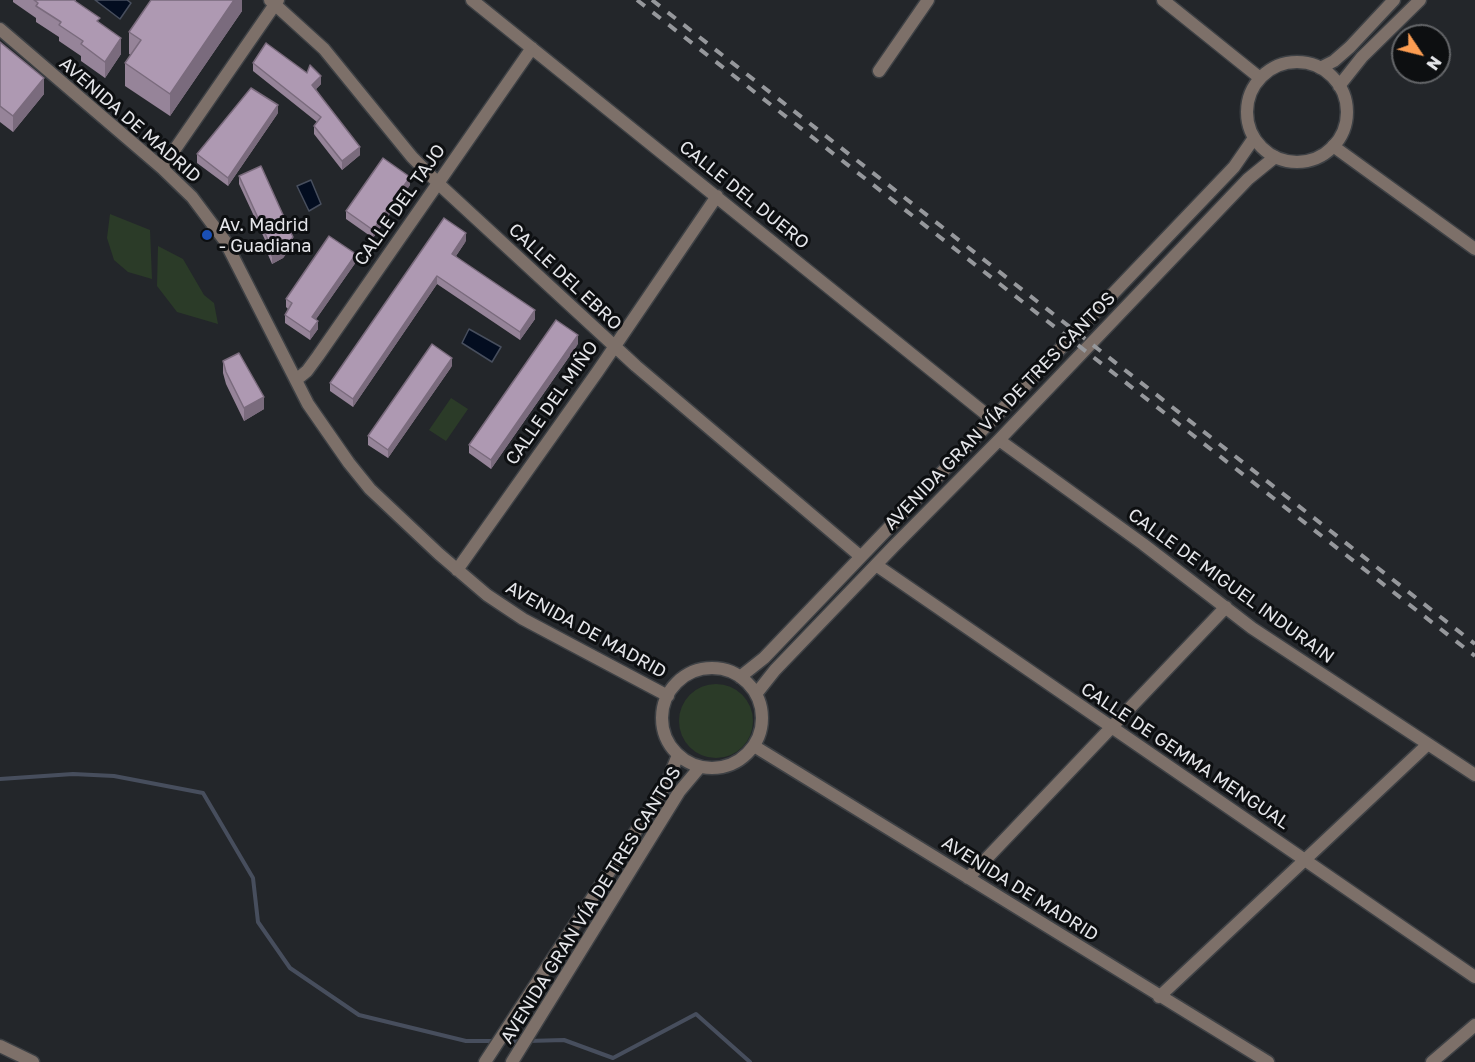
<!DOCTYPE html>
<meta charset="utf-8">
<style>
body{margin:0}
#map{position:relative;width:1475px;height:1062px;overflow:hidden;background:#23262a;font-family:"Golos Text",sans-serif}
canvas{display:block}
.north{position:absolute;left:1391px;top:24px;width:60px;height:60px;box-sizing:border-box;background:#0d0f11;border:2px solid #636568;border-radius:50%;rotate:125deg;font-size:16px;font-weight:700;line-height:24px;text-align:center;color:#e5e6ea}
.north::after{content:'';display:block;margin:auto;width:21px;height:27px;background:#fc9d52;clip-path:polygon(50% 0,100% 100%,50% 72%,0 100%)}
</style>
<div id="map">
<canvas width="1475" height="1062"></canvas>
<div class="north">N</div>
</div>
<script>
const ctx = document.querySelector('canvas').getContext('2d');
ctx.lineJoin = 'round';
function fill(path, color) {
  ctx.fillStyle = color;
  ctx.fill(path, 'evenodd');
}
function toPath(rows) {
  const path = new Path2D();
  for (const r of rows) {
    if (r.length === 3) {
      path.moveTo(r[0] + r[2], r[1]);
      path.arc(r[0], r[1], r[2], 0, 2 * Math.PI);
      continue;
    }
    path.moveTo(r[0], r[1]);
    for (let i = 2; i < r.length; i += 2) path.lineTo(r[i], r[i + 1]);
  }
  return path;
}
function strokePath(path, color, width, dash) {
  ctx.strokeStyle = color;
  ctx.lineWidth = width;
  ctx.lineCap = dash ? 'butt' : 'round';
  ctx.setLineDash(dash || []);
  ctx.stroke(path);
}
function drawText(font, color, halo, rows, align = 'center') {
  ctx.font = font + ' "Golos Text",sans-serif';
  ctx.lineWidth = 6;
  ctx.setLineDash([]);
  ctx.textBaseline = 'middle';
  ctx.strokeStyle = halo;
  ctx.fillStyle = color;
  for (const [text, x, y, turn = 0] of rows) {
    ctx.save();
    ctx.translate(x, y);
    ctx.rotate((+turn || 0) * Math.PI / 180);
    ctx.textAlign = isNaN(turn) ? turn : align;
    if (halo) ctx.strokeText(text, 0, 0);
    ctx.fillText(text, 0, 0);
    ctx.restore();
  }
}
fill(toPath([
 [110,214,150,230,152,279,128,272,114,260,107,238],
 [158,246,183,259,204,295,214,303,218,324,177,312,157,286],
 [451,398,468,409,446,441,429,430],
 [716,721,37]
]), '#2b3b28');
const water = toPath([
 [95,0,127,0,131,3,120,19,95,0],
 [311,180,321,204,309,211,297,186,311,180],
 [469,329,501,347,492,362,462,343,469,329]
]);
fill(water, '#030d20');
strokePath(water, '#474e5d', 1.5);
strokePath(toPath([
 [0,779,73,774,114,776,203,793,253,878,258,922,290,968,359,1015,466,1041,494,1041],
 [501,1041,521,1041],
 [528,1041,564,1040,613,1058,696,1014,750,1062]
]), '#474e5d', 4);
const minor = toPath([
 [270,0,324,49,412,157,442,187,636,366,860,556],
 [472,0,992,419],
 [0,29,162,168,192,197,225,241,308,404,349,463,370,489,439,554,487,595,523,619,668,696],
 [879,71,928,0],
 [1333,146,1475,249],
 [162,168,278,0],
 [296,380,307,371,318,356,532,48],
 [999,440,1143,544,1252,628,1475,775],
 [876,565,1475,977],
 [457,570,598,371,717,196],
 [712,718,50],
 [740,677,764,658,1105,302,1234,167,1254,138],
 [756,694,775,670,894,546,999,440,1248,179,1275,157],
 [754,746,1268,1062],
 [968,878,1226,607],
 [1159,997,1427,745],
 [0,1046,33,1062],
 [485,1062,666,785,678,755],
 [512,1062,679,792,700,767],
 [1432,1062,1475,1025]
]);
const tertiary = toPath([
 [1163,0,1260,78],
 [1297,112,50],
 [1320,68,1334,61,1350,47,1394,0],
 [1339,86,1362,57,1420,0]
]);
strokePath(minor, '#3e4145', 15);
strokePath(tertiary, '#3e4145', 15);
strokePath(minor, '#7d7069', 12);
strokePath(tertiary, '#7d7069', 12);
strokePath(toPath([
 [637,0,1475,656],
 [652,0,1475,644]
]), '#96989c', 4, [10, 10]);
fill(toPath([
 [13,0,76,0,76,2,100,23,121,54,105,78,81,61,81,56,59,41,59,37,36,22,36,18,13,2],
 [242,0,242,11,170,116,125,86,125,63,131,55,129,54,129,32],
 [0,42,44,94,13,132,0,122],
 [253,63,321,84,316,89,360,155,342,170,314,134,314,126,317,122,253,71],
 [278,113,228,186,197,163,197,154],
 [239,176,293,245,283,258,272,264,266,250,266,242,239,184],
 [410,185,373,238,346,219,346,211],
 [466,241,456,256,535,319,520,340,437,284,353,407,330,391,330,383],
 [356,262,316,319,318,329,310,340,285,323,285,315,288,309,286,307,286,299],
 [578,344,491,469,469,453,469,445],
 [223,361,264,409,244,421,226,384,223,373],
 [452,366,388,458,368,445,368,436]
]), '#968499');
fill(toPath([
 [234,0,242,0,242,11,170,116,170,94],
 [121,38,121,54,105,78,105,62],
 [321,76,321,84,312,93,312,85],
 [44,78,44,94,13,132,13,116],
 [278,105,278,113,228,186,228,178],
 [360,147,360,155,342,170,342,161],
 [410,177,410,185,373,238,373,230],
 [466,233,466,241,452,262,452,254],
 [293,237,293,245,283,258,272,264,272,256],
 [356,254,356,262,312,325,312,317],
 [437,276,437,284,353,407,353,399],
 [535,310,535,319,520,340,520,332],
 [318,321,318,329,310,340,310,332],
 [578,335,578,344,491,469,491,460],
 [452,358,452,366,388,458,388,450],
 [264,397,264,409,244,421,244,408]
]), '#7a6b7d');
const building = toPath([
 [34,0,75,0,75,1,100,18,97,21,121,38,105,62,81,44,83,41,59,25,61,22,36,6,38,3,34,0],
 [151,0,234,0,170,94,125,63,141,40,129,32,151,0],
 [0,42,44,78,13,116,0,106,0,42],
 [266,43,307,73,310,65,321,76,312,85,360,147,342,161,314,126,321,117,253,63,266,43],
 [251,88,278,105,228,178,197,154,251,88],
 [383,158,410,177,373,230,346,211,383,158],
 [261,166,293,237,283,250,272,256,266,242,268,240,239,176,261,166],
 [444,218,466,233,452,254,535,310,520,332,437,276,353,399,330,383,444,218],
 [329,236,356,254,312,317,318,321,310,332,285,315,292,303,286,299,329,236],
 [556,320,578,335,491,460,469,445,556,320],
 [432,344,452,358,388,450,368,436,432,344],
 [239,353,264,397,244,408,226,372,223,361,239,353]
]);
fill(building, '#ae99b2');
strokePath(building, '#7a6b7d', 1.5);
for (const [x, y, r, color] of [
 [207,235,6,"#1a4fb4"]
]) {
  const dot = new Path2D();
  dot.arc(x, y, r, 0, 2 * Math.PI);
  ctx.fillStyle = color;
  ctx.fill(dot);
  strokePath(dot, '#0d0f11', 2);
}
drawText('18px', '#e5e6ea', '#0d0f11', [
 ["AVENIDA DE MADRID",130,120,41],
 ["CALLE DEL DUERO",744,195,39],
 ["CALLE DEL TAJO",400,205,-55],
 ["CALLE DEL EBRO",565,277,43],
 ["CALLE DEL MIÑO",552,403,-55],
 ["AVENIDA GRAN VÍA DE TRES CANTOS",1000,411,-46],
 ["CALLE DE MIGUEL INDURAIN",1231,586,36],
 ["AVENIDA DE MADRID",586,630,29],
 ["CALLE DE GEMMA MENGUAL",1185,756,34],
 ["AVENIDA DE MADRID",1020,889,32],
 ["AVENIDA GRAN VÍA DE TRES CANTOS",591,905,-58]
]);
drawText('18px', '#e5e6ea', '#0d0f11', [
 ["Av. Madrid",219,225],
 ["- Guadiana",219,246]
], 'left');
</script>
